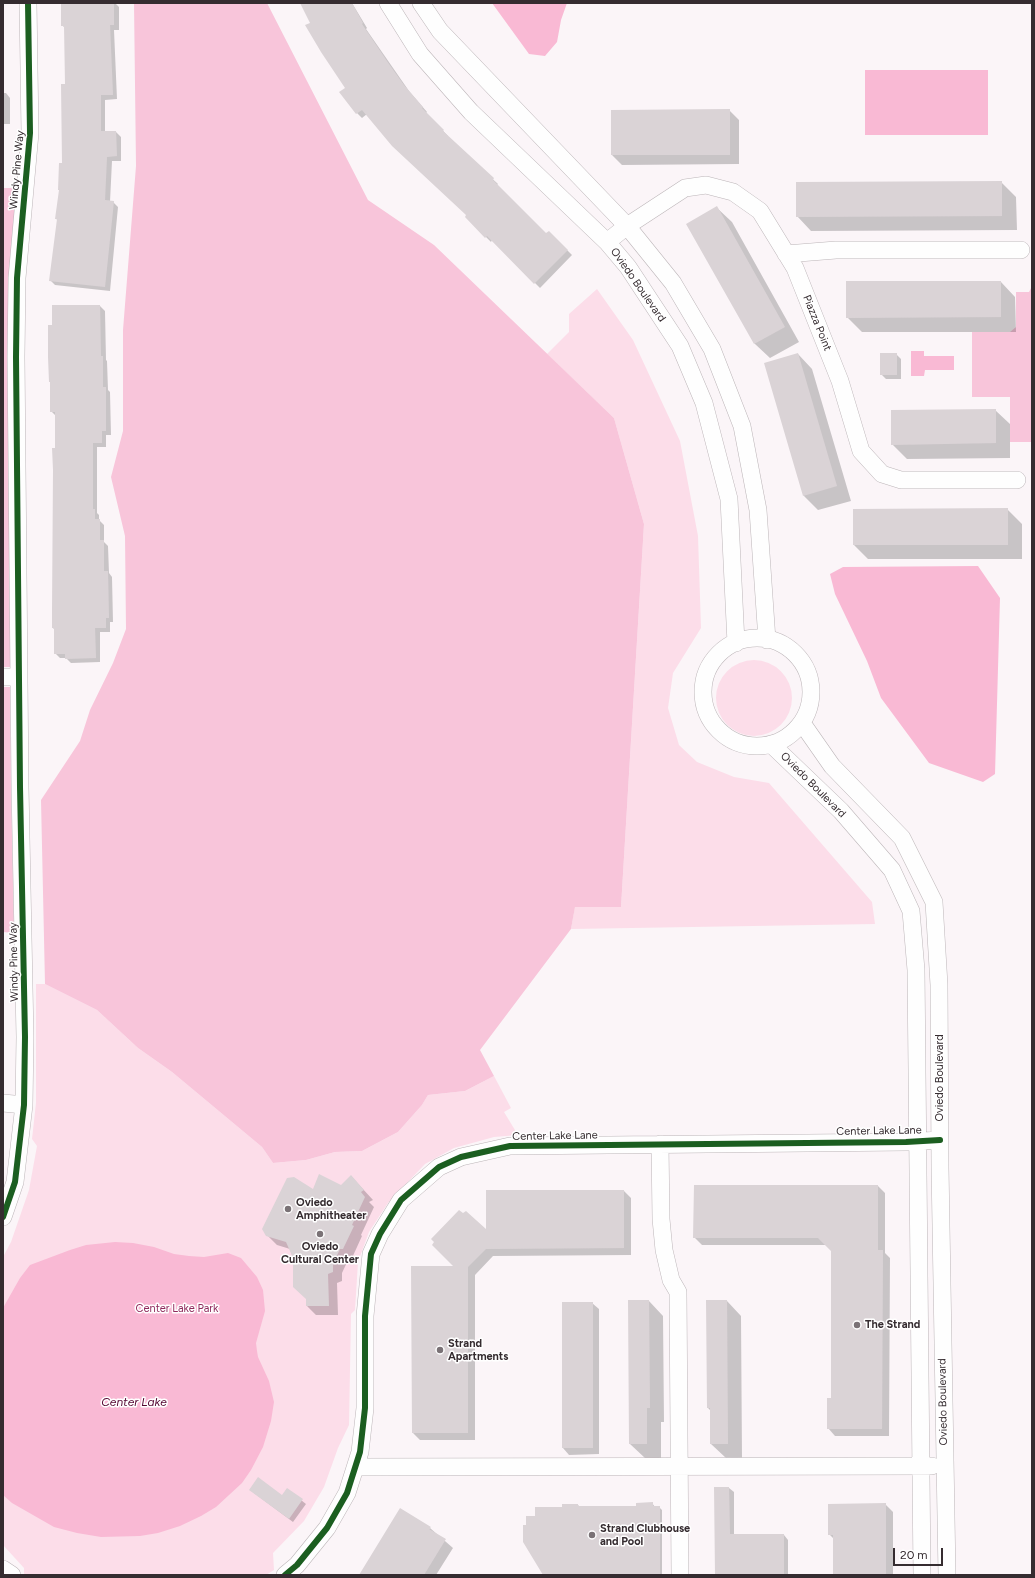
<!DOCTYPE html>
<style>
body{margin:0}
#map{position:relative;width:1035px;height:1578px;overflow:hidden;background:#fbf5f8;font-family:Figtree,sans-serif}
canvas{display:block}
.frame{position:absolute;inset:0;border:4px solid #352c30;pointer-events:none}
.scale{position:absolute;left:893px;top:1548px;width:50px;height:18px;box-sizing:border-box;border:2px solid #352c30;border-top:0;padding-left:5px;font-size:12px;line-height:14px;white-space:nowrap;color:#352c30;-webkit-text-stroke:3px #fff;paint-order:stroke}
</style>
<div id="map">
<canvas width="1035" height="1578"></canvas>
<div class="frame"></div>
<div class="scale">20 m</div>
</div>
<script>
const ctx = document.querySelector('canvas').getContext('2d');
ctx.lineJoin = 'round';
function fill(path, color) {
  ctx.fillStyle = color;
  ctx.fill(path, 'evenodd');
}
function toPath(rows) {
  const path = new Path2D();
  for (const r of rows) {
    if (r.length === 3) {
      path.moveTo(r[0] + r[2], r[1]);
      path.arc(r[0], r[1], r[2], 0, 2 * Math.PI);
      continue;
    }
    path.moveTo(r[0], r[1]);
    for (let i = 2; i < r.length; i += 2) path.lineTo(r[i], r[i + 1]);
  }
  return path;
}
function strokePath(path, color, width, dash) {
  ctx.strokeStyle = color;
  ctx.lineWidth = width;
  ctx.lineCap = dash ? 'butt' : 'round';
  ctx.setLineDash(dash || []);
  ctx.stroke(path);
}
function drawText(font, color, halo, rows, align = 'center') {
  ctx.font = font + ' Figtree,sans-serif';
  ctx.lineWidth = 3;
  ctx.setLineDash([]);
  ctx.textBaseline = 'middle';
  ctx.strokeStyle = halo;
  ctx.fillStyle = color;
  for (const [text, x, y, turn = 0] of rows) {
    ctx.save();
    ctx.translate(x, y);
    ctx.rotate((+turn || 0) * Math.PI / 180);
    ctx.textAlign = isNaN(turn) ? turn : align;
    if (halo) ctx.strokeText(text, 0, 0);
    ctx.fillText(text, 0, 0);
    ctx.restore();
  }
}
fill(toPath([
 [597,289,633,340,680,441,698,536,701,628,673,673,668,708,679,745,697,762,734,777,769,783,872,902,875,924,571,929,575,906,621,907,644,524,614,418,547,354,569,332,569,314],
 [754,698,38],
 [36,984,45,984,97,1010,138,1048,172,1072,262,1147,273,1163,306,1160,335,1152,362,1151,398,1132,422,1105,428,1095,465,1091,494,1076,511,1108,504,1112,518,1135,494,1137,454,1148,425,1164,388,1203,369,1232,358,1262,355,1310,351,1314,349,1425,338,1448,324,1487,304,1521,273,1553,274,1570,266,1575,24,1575,24,1568,3,1545,3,1257,11,1242,29,1190,37,1146,32,1139,36,1103]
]), '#fcdde9');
fill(toPath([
 [134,3,267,3,368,200,434,245,614,418,644,524,621,907,575,907,571,929,480,1050,494,1076,465,1091,428,1095,422,1105,398,1132,362,1151,335,1152,306,1160,273,1163,262,1147,172,1072,138,1048,97,1010,45,984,41,800,80,741,90,710,113,663,126,629,125,536,111,477,123,431,123,330,136,166],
 [3,188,17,188,10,667,3,667],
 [1032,286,1032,442,1010,442,1010,397,972,397,972,332,1010,332,1016,327,1016,292,1029,292],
 [3,687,10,687,11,788,14,933,3,932]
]), '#f8c5da');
fill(toPath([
 [492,3,567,3,561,20,557,42,545,56,529,54],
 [865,70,988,70,988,135,865,135],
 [911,351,924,351,924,356,954,356,954,370,925,370,924,376,911,376],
 [978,566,1000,598,995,774,983,782,929,763,881,698,867,661,835,594,830,574,843,567],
 [115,1242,133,1243,154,1247,174,1254,189,1256,204,1257,228,1253,241,1258,257,1277,263,1290,265,1311,256,1343,257,1351,258,1357,269,1381,274,1402,271,1421,263,1447,251,1470,242,1483,216,1507,201,1516,180,1526,158,1533,140,1536,101,1537,77,1533,54,1527,12,1503,3,1495,3,1308,20,1278,30,1265,70,1250,86,1245]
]), '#f9b9d4');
fill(toPath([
 [62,3,115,3,119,7,119,30,114,30,117,99,105,100,105,132,116,132,121,137,121,161,112,161,110,202,113,202,118,207,110,291,55,285,51,281,58,220,56,219,60,191,59,190,63,164,66,85,65,28,62,25],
 [301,3,352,3,367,28,366,29,409,91,427,112,426,113,448,136,447,137,498,184,497,185,546,234,549,232,572,255,540,288,492,240,491,242,470,221,467,215,367,114,362,118,357,113,346,88],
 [3,93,6,93,10,98,10,124,3,124],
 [729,110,739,120,739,164,622,165,612,155],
 [1001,182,1016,197,1017,230,811,231,797,216],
 [717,208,732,222,799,342,770,358,755,344,688,224],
 [1001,282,1015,297,1016,332,862,332,847,317],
 [100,306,105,311,106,360,107,361,108,390,110,392,111,435,106,435,106,447,97,447,97,513,99,515,99,520,104,525,104,542,108,546,109,573,112,577,113,622,110,622,110,632,100,632,100,662,71,663,66,658,60,658,55,653,55,630,53,628,56,416,51,411,53,326],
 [798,354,812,369,851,501,818,510,804,496],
 [896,354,901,359,901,379,886,379,881,374],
 [995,410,1010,424,1010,458,907,459,892,444],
 [1007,509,1022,524,1022,559,868,559,854,545],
 [351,1176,373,1200,369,1202,374,1207,361,1235,362,1236,352,1258,349,1258,342,1273,342,1281,337,1283,338,1315,316,1315,307,1306,307,1299,290,1249,277,1245,267,1235,313,1190,341,1186],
 [878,1186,885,1193,885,1253,890,1258,889,1436,835,1436,828,1428,832,1399,832,1250,827,1245,702,1245,694,1237],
 [624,1191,631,1198,631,1255,493,1256,475,1275,475,1440,420,1440,413,1433,455,1267,487,1232],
 [649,1301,663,1316,664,1422,661,1422,661,1458,645,1458,630,1444],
 [727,1301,741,1316,742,1458,726,1458,711,1444,711,1411,708,1408],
 [563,1303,592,1303,599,1309,599,1454,569,1455,563,1448],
 [729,1488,734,1492,734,1535,784,1535,788,1540,788,1575,716,1575],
 [287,1489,306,1504,293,1522,254,1493,282,1497],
 [652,1503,655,1507,659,1507,662,1510,662,1575,544,1575,527,1526,536,1517,563,1508,578,1505,580,1507,637,1507],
 [885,1504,893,1512,893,1575,834,1575,834,1539,829,1534],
 [430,1528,453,1548,436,1575,360,1575]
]), '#0003');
fill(toPath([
 [61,3,114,3,114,25,110,25,113,95,101,95,101,131,116,131,117,156,107,157,105,200,114,201,105,287,49,281,57,219,55,219,59,190,58,190,59,163,62,163,61,84,65,84,64,26,61,26],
 [300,3,352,3,363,23,362,24,389,64,404,85,423,107,422,108,444,130,443,131,494,178,493,180,546,233,549,231,568,250,534,284,487,236,485,238,465,217,466,215,392,146,362,110,356,114,339,92,345,88,321,52,305,25,310,23],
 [730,109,730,155,611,155,611,110],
 [1002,181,1002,216,796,217,796,182],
 [717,206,785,327,754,344,686,224],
 [846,281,1001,281,1001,317,846,318],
 [52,305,100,305,101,356,103,356,103,387,106,387,106,431,102,431,102,443,93,443,93,509,95,509,95,519,100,519,100,540,104,540,104,571,108,571,109,618,106,618,106,628,95,628,96,658,65,659,65,654,54,654,54,628,52,628,52,610,53,470,52,448,55,448,55,412,50,412,50,382,49,382,48,357,48,325,52,325],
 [798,353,837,486,803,496,764,363],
 [880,353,897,353,897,375,880,375],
 [996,409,996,443,891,445,891,410],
 [1008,508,1008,545,853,545,853,509],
 [319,1174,341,1185,351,1175,364,1190,361,1192,365,1197,352,1225,354,1226,343,1249,340,1249,333,1264,333,1272,328,1274,329,1306,306,1306,306,1299,293,1287,293,1258,286,1242,266,1236,262,1229,287,1178,294,1177,313,1189],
 [694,1185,878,1185,878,1250,883,1250,882,1429,827,1429,827,1398,831,1398,831,1251,818,1238,693,1238],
 [486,1190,624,1190,624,1248,486,1249,468,1267,468,1433,412,1433,411,1266,453,1266,432,1245,434,1242,431,1239,459,1210,463,1213,466,1211,486,1229],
 [628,1300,649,1300,650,1408,647,1408,647,1444,629,1444],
 [706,1300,727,1300,728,1444,710,1444,710,1408,707,1408],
 [562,1302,593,1302,593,1448,562,1448],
 [258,1477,282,1495,287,1488,303,1499,289,1519,249,1490],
 [714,1487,729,1487,730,1534,784,1534,784,1575,715,1575],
 [653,1502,653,1506,660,1506,660,1575,543,1575,523,1542,523,1525,526,1525,526,1516,535,1516,535,1507,562,1507,562,1504,578,1504,578,1506,636,1506,636,1503],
 [886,1503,886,1575,833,1575,833,1535,828,1535,828,1504],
 [400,1508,431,1527,429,1529,446,1539,424,1575,359,1575]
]), '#dad3d6');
const minor = toPath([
 [388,3,420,54,471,112,607,242,628,267,680,346,704,403,729,499,736,643],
 [421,3,440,31,627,226,673,283,712,349,742,426,758,510,767,640],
 [607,242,627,226,685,188,706,185,733,192,760,211,795,268,840,381,861,451,882,474,901,480,1017,480],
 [786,254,836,250,1021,250],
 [757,692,54],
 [3,677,19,677],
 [802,723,832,766,902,838,934,902,939,985,940,1167,947,1575],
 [771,744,841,811,892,870,911,911,916,970,922,1575],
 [3,1103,24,1105],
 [660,1144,661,1219,664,1250,671,1280,678,1292,680,1575],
 [3,1217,15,1182,24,1105,25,1037,20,787,16,357,17,278,30,133,28,3],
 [356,1467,932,1466],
 [3,1569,12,1575],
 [285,1575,297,1565,327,1528,347,1493,360,1452,365,1408,365,1316,371,1254,380,1234,401,1200,439,1167,461,1157,510,1146,906,1142,940,1140]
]);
strokePath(minor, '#bcb5b8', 18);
strokePath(minor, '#fefefe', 17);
strokePath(toPath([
 [3,1217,15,1182,24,1105,25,1037,20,787,16,357,17,278,30,133,28,3],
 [285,1575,297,1565,327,1528,347,1493,360,1452,365,1408,365,1316,371,1254,380,1234,401,1200,439,1167,461,1157,510,1146,906,1142,940,1140]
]), '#1b5e20', 6);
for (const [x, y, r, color] of [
 [288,1209,4,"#7a7276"],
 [320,1234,4,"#7a7276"],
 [857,1325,4,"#7a7276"],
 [440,1350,4,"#7a7276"],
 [592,1535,4,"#7a7276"]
]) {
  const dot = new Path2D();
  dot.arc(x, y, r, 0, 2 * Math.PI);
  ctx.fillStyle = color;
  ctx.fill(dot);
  strokePath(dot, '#fff', 1.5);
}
drawText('11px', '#352c30', '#fff', [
 ["Windy Pine Way",17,170,-85],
 ["Oviedo Boulevard",638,285,55],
 ["Piazza Point",817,323,68],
 ["Oviedo Boulevard",813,785,45],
 ["Windy Pine Way",14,962,-91],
 ["Oviedo Boulevard",940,1078,-90],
 ["Center Lake Lane",879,1131,-1],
 ["Center Lake Lane",555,1136,-1],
 ["Oviedo Boulevard",943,1402,-91]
]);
drawText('bold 11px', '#352c30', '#fff', [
 ["Oviedo",296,1203],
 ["Amphitheater",296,1216],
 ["Oviedo",320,1247,"center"],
 ["Cultural Center",320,1260,"center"],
 ["The Strand",865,1325],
 ["Strand",448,1344],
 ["Apartments",448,1357],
 ["Strand Clubhouse",600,1529],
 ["and Pool",600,1542]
], 'left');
drawText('11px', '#8f2a5d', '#fff', [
 ["Center Lake Park",177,1309]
]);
drawText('italic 12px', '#530430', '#fff', [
 ["Center Lake",134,1402]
]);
</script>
